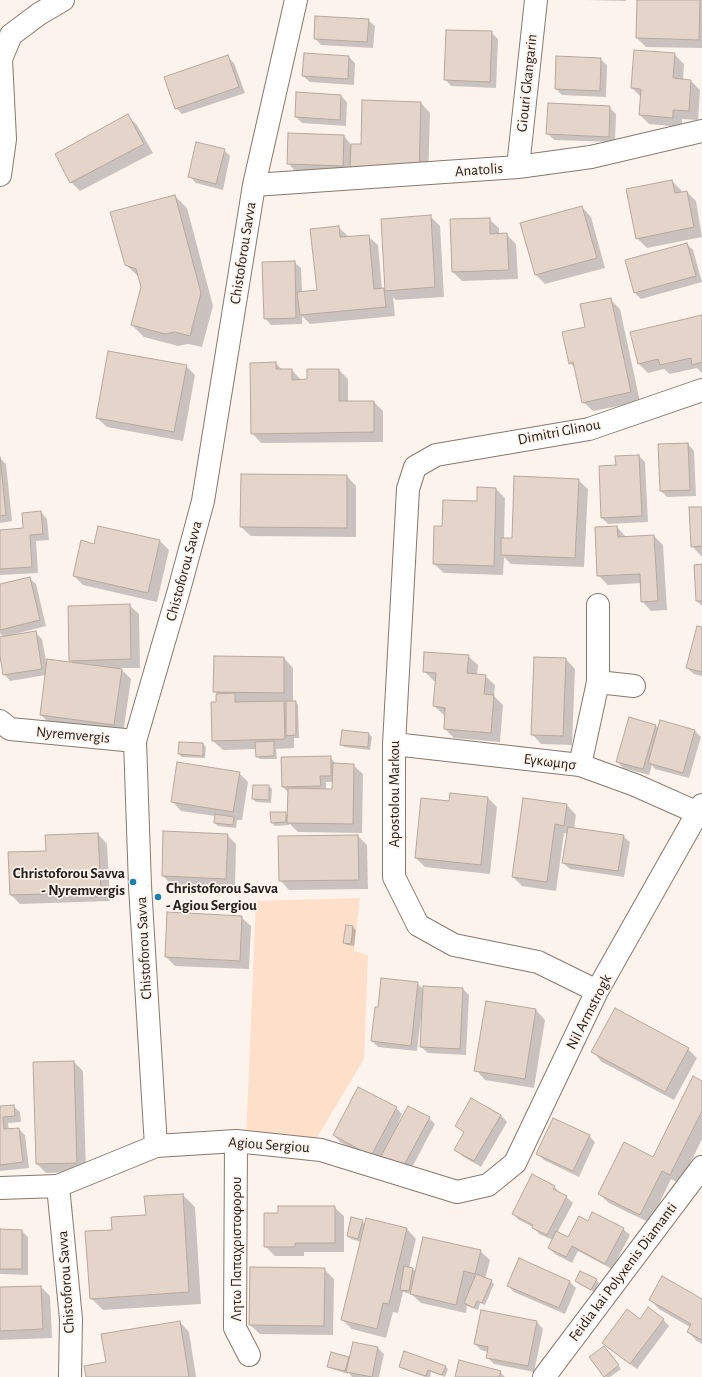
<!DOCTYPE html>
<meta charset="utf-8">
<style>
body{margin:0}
canvas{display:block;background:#fdf3ed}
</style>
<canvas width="702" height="1377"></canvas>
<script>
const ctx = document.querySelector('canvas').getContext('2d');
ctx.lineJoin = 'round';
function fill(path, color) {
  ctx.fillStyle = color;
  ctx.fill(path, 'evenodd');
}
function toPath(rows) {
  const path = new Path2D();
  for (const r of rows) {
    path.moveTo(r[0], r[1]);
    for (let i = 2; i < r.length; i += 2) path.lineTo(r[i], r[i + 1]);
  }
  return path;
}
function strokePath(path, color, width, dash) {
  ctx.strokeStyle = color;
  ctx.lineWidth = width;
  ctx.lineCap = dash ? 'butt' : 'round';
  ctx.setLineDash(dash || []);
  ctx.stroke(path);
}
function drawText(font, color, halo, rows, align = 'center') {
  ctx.font = font + ' "Alegreya Sans",sans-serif';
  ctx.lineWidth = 3.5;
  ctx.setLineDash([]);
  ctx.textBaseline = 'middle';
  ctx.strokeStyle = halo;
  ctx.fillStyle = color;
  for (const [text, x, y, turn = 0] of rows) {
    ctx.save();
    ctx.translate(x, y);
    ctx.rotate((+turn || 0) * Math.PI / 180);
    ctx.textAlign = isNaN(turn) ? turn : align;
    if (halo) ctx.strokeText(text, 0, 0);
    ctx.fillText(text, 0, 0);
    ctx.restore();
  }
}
fill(toPath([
 [360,898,354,951,368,955,364,1059,313,1144,246,1139,256,901]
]), '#fedfca');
fill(toPath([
 [586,0,626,0,626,1],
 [638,0,702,0,702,48,646,47,637,38],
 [368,20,375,26,373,48,321,45,315,38],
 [491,32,498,39,496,88,451,86,445,79],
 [674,54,684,64,683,80,691,81,700,90,698,120,682,119,682,127,649,124,640,115,641,97,632,88],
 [228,57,234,63,245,93,182,114,176,108],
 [349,57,355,63,354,85,310,82,303,76],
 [600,59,607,65,606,97,562,95,556,89],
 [341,96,347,102,346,126,302,123,296,117],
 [363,101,421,103,430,113,428,181,349,172,294,170,288,163,344,136,350,143,350,145,362,145],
 [609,107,616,114,615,142,554,140,547,133],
 [128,116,137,125,153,153,80,191,71,182],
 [224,150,230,156,223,190,196,183,190,177],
 [672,181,681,190,682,193,687,192,696,201,702,237,647,248,637,238],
 [175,196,187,208,213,306,202,347,188,344,178,346,144,337,132,325,142,287,139,277,126,265],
 [582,207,591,217,605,268,545,284,536,275],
 [430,216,440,226,444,297,396,300,393,297,395,316,310,324,302,316,302,324,271,325,265,318,294,262,301,268,302,292,318,291,338,227,348,236,368,236,378,245,382,289,386,292,382,219],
 [489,219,499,228,499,235,507,235,516,244,518,279,462,281,453,272],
 [687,244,693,250,702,282,641,299,634,292],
 [610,299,620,309,640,402,593,411,583,402,576,369,570,363],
 [702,316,702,373,697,368,670,374,664,369,648,373,638,363],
 [276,363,282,370,292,370,301,380,308,380,339,370,348,379,348,402,374,402,383,411,383,442,261,443,252,433],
 [186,366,195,375,183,441,107,427,97,418],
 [688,444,694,451,696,496,667,497,661,491],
 [639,456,645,462,648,522,608,524,602,518,617,466,616,457],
 [0,458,6,464,12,521,0,523],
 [347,476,356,486,356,537,251,536,241,527],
 [578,480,588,489,584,567,511,564,504,557,503,575,444,573,434,564,443,527,496,489,505,498,504,539,513,540],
 [702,508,702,556,701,556,692,546],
 [41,512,47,519,49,540,36,541,38,573,0,575,0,531,24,529],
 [617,527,626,537,654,536,663,545,667,610,651,611,642,601,641,583,608,585,598,575],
 [160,541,169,550,157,602,83,585,74,576,95,545],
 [702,565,702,606,697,601],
 [29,578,36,584,46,626,7,636,8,637,36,633,42,639,47,665,73,663,70,660,129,605,139,614,140,668,120,668,131,679,123,734,50,724,41,715,46,675,10,681,4,674,0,649,0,638,4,638,0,633,0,585],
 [702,628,702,676,694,674,687,668],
 [468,656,478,665,477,675,485,676,495,685,494,696,503,705,500,742,454,738,445,729,446,716,444,715,434,706,436,681,434,681,424,671],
 [215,657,284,658,293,668,293,702,295,702,298,705,299,738,294,738,294,748,276,749,277,759,260,759,257,756,256,749,223,750,213,741,217,703,217,694,214,691],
 [566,659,575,669,572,745,541,744,532,734],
 [656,726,659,729,695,731,701,737,689,778,655,769,652,765,649,775,623,768,617,761],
 [369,734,372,737,370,750,344,747,341,744],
 [180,743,203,744,206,747,205,758,182,757,179,754],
 [330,757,337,765,353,765,363,774,362,833,298,832,289,823,289,825,275,826,272,823,272,813,285,813,288,816,289,793,283,787],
 [326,782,333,782,333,790,326,790],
 [239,773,248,782,242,820,237,820,236,828,218,826,215,823,215,816,181,811,172,801],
 [269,786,272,789,271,803,256,802,253,799],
 [451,794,488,798,497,807,490,874,425,867,416,858,450,802],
 [567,805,576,815,574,828,623,836,630,842,624,877,570,869,563,863,568,834,564,833,556,891,522,886,513,877],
 [98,834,107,844,110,901,20,904,11,895,9,853,47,852],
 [227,835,236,844,235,888,172,885,163,876],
 [358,836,367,845,368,889,289,890,280,880],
 [241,917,251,926,249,969,175,966,166,957],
 [347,927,353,927,356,930,354,946,347,945,344,942],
 [417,983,424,990,424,987,463,989,469,995,466,1055,428,1053,421,1047,423,1009,422,1008,417,1051,378,1047,372,1041],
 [486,1003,536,1010,545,1020,534,1088,485,1080,476,1070],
 [688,1049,697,1058,674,1100,602,1062,593,1052],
 [74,1062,83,1071,86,1172,46,1173,37,1164],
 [702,1082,702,1139,680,1184,671,1179,650,1223,609,1203,599,1194,654,1158],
 [13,1106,20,1112,21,1122,8,1123,9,1130,19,1129,25,1135,29,1168,0,1171,0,1107],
 [396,1108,402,1114,398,1123,399,1124,429,1118,435,1124,408,1175,387,1164,380,1156,377,1161,340,1142,334,1135],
 [501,1115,507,1122,481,1167,462,1156,455,1149,465,1133,456,1126],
 [589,1136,595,1142,579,1177,544,1160,537,1154],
 [554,1186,560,1193,566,1197,573,1203,557,1233,568,1238,588,1222,623,1229,630,1235,612,1269,578,1251,572,1263,555,1254,549,1248,553,1240,539,1234,533,1227,519,1220,513,1214],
 [183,1195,195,1207,201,1304,103,1310,91,1298,113,1231,147,1216],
 [334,1207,344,1216,344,1252,304,1252,304,1256,275,1256,265,1246,279,1214],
 [362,1221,366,1225,407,1229,416,1239,409,1268,413,1269,416,1272,480,1251,490,1260,485,1279,491,1281,494,1284,485,1305,480,1303,478,1310,467,1306,466,1313,421,1303,411,1294,403,1292,398,1313,393,1312,386,1338,352,1329,342,1320,361,1242,351,1239,348,1236],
 [0,1230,22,1231,28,1237,28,1275,0,1274],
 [519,1260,570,1282,576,1288,565,1314,514,1292,508,1286],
 [324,1269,334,1279,333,1335,260,1334,250,1325],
 [596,1280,599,1283,594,1292,579,1284,576,1281],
 [41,1287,50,1296,52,1338,0,1340,0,1288],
 [650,1300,702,1300,702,1344,697,1341,688,1332,690,1327,659,1309],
 [482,1311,537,1322,543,1329,534,1372,494,1364,487,1357,488,1352,481,1350,475,1344],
 [663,1319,669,1326,637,1369,609,1349,603,1343,640,1320],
 [180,1322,189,1332,196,1377,87,1377,107,1363],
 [378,1348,384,1354,379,1377,352,1377,348,1372,348,1374,332,1369,329,1366,348,1358,350,1360],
 [607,1350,621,1369,610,1377,606,1377,590,1357],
 [400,1366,445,1366,448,1369,445,1377,431,1372,430,1377,425,1377,403,1369],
 [500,1372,505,1377,456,1377]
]), '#0003');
const building = toPath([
 [637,0,700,0,699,40,636,38,637,0],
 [315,16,369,19,367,42,314,39,315,16],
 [446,30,492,31,490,82,444,80,446,30],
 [634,50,675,53,673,78,691,80,689,111,673,110,673,118,639,115,641,89,631,88,634,50],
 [304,53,349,56,348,79,302,76,304,53],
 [228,55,239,87,175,109,164,77,228,55],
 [556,56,601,58,600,91,555,89,556,56],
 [296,92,341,95,340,120,295,117,296,92],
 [362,100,421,102,419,172,350,170,351,144,361,144,362,100],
 [548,103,610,106,609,137,546,134,548,103],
 [128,114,144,144,70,183,55,154,128,114],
 [288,133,344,135,343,166,287,164,288,133],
 [196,142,225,149,216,184,188,177,196,142],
 [672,180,675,193,687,191,694,227,636,239,626,189,672,180],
 [175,195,201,293,190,336,175,332,165,334,131,325,141,287,136,269,125,265,110,212,175,195],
 [582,206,597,258,535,275,520,223,582,206],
 [431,215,435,287,385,291,381,219,431,215],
 [490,218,490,234,507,233,509,270,452,272,450,219,490,218],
 [339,226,340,237,369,235,374,289,384,288,386,307,300,315,297,292,317,290,310,229,339,226],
 [687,243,696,276,634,293,625,260,687,243],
 [295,261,296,318,264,319,262,262,295,261],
 [611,298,631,392,582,403,573,362,569,364,562,332,585,327,580,304,611,298],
 [702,315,702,362,692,365,691,358,660,365,658,359,638,364,630,332,702,315],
 [108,351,187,365,174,432,96,418,108,351],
 [276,362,276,369,292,369,292,380,307,379,307,369,339,369,339,401,374,401,374,432,251,434,250,363,276,362],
 [688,443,690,490,660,491,658,444,688,443],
 [639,455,642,516,601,518,599,466,616,465,615,456,639,455],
 [0,457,6,515,0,516,0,457],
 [241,474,347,475,347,528,240,527,241,474],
 [514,476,579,479,575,558,501,555,501,538,512,538,514,476],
 [477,487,496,488,494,566,433,564,434,526,442,526,443,500,477,501,477,487],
 [689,507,702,507,702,546,691,547,689,507],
 [41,511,43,534,30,535,32,567,0,569,0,530,23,528,22,513,41,511],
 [98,526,160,540,148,593,73,576,81,540,94,544,98,526],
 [617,526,618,537,654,535,658,601,641,602,640,574,597,576,595,527,617,526],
 [702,564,702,601,696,601,694,565,702,564],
 [30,577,40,620,0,630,0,584,30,577],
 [130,604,131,659,69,661,68,606,130,604],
 [697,626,702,627,702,672,686,668,697,626],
 [36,631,42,669,3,675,0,656,0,637,36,631],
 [424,652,469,655,467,673,486,675,484,694,494,695,491,733,444,729,445,708,433,706,436,673,423,672,424,652],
 [214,656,284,657,284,693,213,692,214,656],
 [534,657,566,658,563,736,531,735,534,657],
 [47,659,122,669,114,725,40,715,47,659],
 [235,693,235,702,284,701,285,739,212,741,211,702,216,702,216,694,235,693],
 [286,701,296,701,296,735,286,736,286,701],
 [629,717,656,725,643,769,616,762,629,717],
 [660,720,695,730,683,773,648,763,660,720],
 [342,730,369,733,368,747,340,745,342,730],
 [274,741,274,756,256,757,255,742,274,741],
 [179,742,203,743,203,756,178,754,179,742],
 [331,756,331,776,320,776,321,786,282,787,281,757,331,756],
 [177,762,240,772,233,812,171,802,177,762],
 [333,763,354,764,353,824,287,823,288,788,332,789,333,763],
 [253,785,269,785,269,800,252,799,253,785],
 [450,793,488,797,481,865,415,858,421,798,449,801,450,793],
 [523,798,567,804,564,826,555,824,547,882,512,877,523,798],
 [270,812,286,812,286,822,271,823,270,812],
 [215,814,234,817,233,825,214,823,215,814],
 [568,827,624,835,618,871,562,863,568,827],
 [163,831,228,834,226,879,162,876,163,831],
 [98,833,101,892,10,895,8,852,46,851,45,835,98,833],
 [358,835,359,880,279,881,278,836,358,835],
 [167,912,242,916,240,961,165,957,167,912],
 [346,925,353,926,351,944,343,943,346,925],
 [381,978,418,982,411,1046,371,1041,375,1007,378,1007,381,978],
 [423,986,463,988,460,1049,420,1047,423,986],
 [486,1001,536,1009,525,1079,474,1071,486,1001],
 [615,1008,689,1048,665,1092,591,1052,615,1008],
 [74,1061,77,1163,36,1164,33,1062,74,1061],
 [693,1076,702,1081,702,1111,670,1175,662,1171,640,1215,598,1194,624,1142,653,1157,693,1076],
 [358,1087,397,1107,371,1156,333,1135,358,1087],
 [471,1098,501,1115,474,1161,454,1150,464,1132,455,1126,471,1098],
 [14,1105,15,1116,3,1117,4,1129,19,1128,23,1162,0,1165,0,1106,14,1105],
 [408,1106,430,1117,402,1169,380,1158,408,1106],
 [553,1118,590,1135,573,1171,536,1154,553,1118],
 [532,1174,555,1186,553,1189,567,1196,547,1235,532,1228,533,1225,512,1214,532,1174],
 [183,1194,189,1292,90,1299,85,1231,112,1230,111,1217,146,1215,144,1196,183,1194],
 [278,1206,335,1206,335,1243,295,1243,295,1247,264,1247,264,1213,278,1213,278,1206],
 [592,1212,624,1228,605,1264,572,1246,566,1257,548,1248,556,1231,568,1237,579,1216,588,1221,592,1212],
 [351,1217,363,1220,358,1239,347,1236,351,1217],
 [366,1218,407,1228,389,1304,383,1303,377,1329,341,1320,366,1218],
 [0,1229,22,1230,22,1269,0,1269,0,1229],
 [423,1237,481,1250,475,1274,464,1271,456,1305,410,1294,423,1237],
 [519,1258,570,1281,559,1308,507,1286,519,1258],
 [404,1266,413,1268,409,1291,400,1290,404,1266],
 [250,1267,325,1268,324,1326,249,1325,250,1267],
 [580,1271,597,1279,591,1290,575,1281,580,1271],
 [476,1274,492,1280,482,1303,477,1301,474,1308,464,1303,476,1274],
 [662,1276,702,1299,702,1340,687,1332,691,1324,649,1300,662,1276],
 [41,1286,43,1329,0,1331,0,1287,41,1286],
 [648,1307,664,1319,630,1364,602,1343,627,1309,640,1319,648,1307],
 [481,1310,537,1321,528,1366,486,1358,488,1347,474,1344,481,1310],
 [180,1321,189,1377,86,1377,84,1366,106,1362,101,1334,180,1321],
 [353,1342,378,1347,372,1377,346,1372,353,1342],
 [604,1346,619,1365,604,1377,589,1357,604,1346],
 [404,1351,446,1366,442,1375,428,1370,426,1376,399,1367,404,1351],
 [331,1352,349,1357,345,1371,327,1367,331,1352],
 [459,1360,501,1371,499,1377,455,1377,459,1360]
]);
fill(building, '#e4d4c9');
strokePath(building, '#b7a89d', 1);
const street = toPath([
 [518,167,536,0],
 [0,175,5,139,1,59,11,35,39,14,63,0],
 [254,185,518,167,591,157,702,131],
 [598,682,634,686],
 [0,721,10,729,135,741],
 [394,744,580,765,635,785,698,813],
 [580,765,598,682,598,605],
 [597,991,538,962,454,945,418,925,394,877,394,744,408,489,415,467,436,455,589,429,702,390],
 [236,1141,235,1328,249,1355],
 [156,1146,140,886,135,741,179,590,203,501,254,185,296,0],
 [58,1186,156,1146,236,1141,321,1150,457,1192,488,1185,515,1163,597,991,702,805],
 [544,1377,702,1167]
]);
const secondary = toPath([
 [0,1188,58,1186,71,1319,70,1377]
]);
strokePath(street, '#87796f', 24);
strokePath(secondary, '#87796f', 24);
strokePath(street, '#fff', 22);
strokePath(secondary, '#fff', 22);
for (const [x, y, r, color] of [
 [133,882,4,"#1c82ac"],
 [158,897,4,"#1c82ac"]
]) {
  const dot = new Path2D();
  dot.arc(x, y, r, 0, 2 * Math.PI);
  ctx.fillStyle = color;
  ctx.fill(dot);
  strokePath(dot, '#fdf3ed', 1.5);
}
drawText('15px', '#25201c', '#fdf3ed', [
 ["Giouri Gkangarin",527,83,-84],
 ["Anatolis",479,170,-4],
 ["Chistoforou Savva",243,253,-81],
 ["Dimitri Glinou",559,432,-11],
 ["Chistoforou Savva",184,571,-75],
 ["Nyremvergis",73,735,5],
 ["Εγκωμησ",550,762,7],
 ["Apostolou Markou",394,794,-90],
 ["Chistoforou Savva",144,948,-93],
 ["Nil Armstrogk",589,1012,-63],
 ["Agiou Sergiou",269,1145,4],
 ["Λητω Παπαχριστοφορου",236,1249,-90],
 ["Feidia kai Polyxenis Diamanti",623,1272,-53],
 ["Chistoforou Savva",66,1282,-94]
]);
drawText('bold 15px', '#25201c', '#fdf3ed', [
 ["Christoforou Savva",125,873],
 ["- Nyremvergis",125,890],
 ["Christoforou Savva",166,888,"left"],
 ["- Agiou Sergiou",166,905,"left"]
], 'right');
</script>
